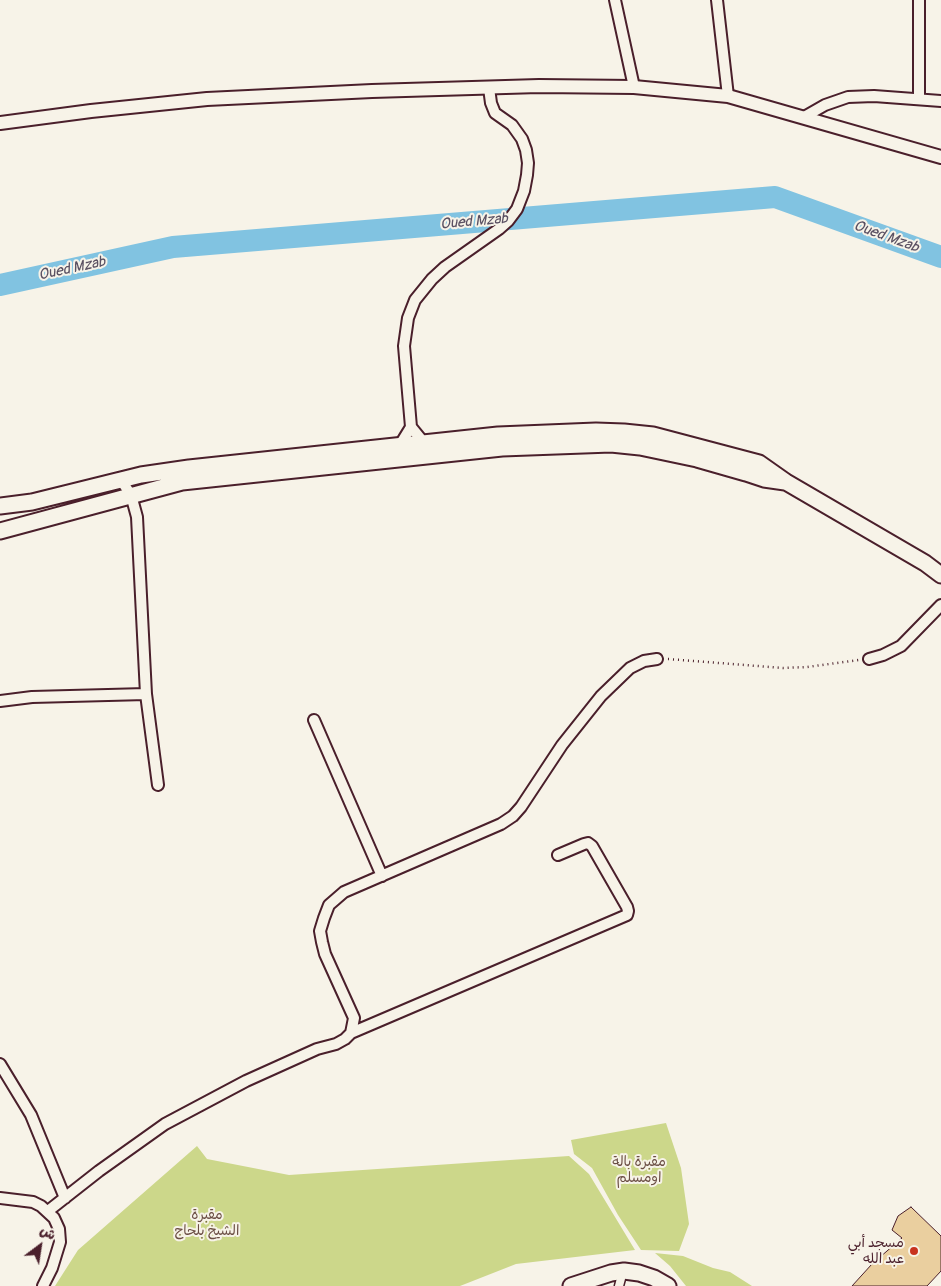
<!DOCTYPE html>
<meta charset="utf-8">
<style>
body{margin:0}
#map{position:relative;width:941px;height:1286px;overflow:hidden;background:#f7f3e8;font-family:Pangolin,"Playpen Sans Arabic",sans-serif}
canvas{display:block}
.north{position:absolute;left:15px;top:1221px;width:50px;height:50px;-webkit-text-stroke:4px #f7f3e8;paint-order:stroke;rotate:31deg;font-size:14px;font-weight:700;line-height:20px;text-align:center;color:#4a1f2b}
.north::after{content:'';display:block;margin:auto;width:18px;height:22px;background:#4a1f2b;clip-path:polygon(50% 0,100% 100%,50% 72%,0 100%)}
</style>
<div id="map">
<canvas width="941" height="1286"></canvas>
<div class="north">ش</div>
</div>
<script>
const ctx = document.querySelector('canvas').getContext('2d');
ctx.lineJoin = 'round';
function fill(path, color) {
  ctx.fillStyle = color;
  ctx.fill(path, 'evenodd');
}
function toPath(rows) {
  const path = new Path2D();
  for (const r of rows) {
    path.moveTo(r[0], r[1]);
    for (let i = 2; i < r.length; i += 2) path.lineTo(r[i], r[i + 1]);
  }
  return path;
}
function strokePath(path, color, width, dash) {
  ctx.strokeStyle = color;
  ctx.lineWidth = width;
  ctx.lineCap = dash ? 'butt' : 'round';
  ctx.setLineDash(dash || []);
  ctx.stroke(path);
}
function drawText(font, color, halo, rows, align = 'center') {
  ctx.font = font + ' Pangolin,"Playpen Sans Arabic",sans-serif';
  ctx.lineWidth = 4;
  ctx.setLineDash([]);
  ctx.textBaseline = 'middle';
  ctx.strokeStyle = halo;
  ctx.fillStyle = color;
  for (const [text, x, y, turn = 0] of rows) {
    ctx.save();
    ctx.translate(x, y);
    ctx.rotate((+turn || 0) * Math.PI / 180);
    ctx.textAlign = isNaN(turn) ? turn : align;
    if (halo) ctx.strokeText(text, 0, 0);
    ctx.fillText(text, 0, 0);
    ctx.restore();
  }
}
fill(toPath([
 [666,1123,681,1168,689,1224,679,1251,641,1250,618,1215,592,1168,574,1154,571,1140],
 [197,1146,207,1159,289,1175,569,1156,589,1174,635,1250,516,1264,460,1286,55,1286,78,1250],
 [655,1253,683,1256,713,1268,730,1272,752,1286,686,1286,670,1266]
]), '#ccd78a');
strokePath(toPath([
 [0,285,173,247,775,197,941,257]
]), '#81c3e1', 22);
const building = toPath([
 [911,1207,941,1236,941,1271,927,1286,852,1286,872,1264,902,1238,892,1230,898,1216,911,1207]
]);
fill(building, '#eacf9f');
strokePath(building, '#4a1f2b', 1);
const pedestrian = toPath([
 [619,1286,623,1271]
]);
const minor = toPath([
 [615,0,634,87],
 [717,0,728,96],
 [919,0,919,99],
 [804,117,825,105,848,97,874,96,941,101],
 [423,447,420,438,411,427,404,346,408,318,415,300,432,279,445,267,499,229,508,221,517,209,524,191,527,175,528,163,526,150,522,139,512,125,495,113,491,103,489,88],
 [403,451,403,440,411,427],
 [121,480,131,495,137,517,146,694,158,785],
 [869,659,883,655,901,646,941,605],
 [0,701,32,697,146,694],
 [314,720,382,876],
 [351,1033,627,915,628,911,627,907,592,846,588,843,584,844,558,855],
 [0,1064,31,1115,65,1198],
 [0,1198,33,1202,41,1206,54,1218,59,1229,60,1242,52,1268,43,1286],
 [48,1211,99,1171,165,1124,246,1081,317,1049,336,1044,345,1039,351,1033,354,1018,325,954,322,942,320,931,324,918,329,905,344,892,501,824,513,816,521,807,562,745,601,696,630,668,644,661,657,659]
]);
const tertiary = toPath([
 [0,123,91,111,207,99,372,91,539,86,634,87,728,96,941,157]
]);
const secondary = toPath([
 [0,506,32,502,141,475,189,468,498,435,596,431,624,432,653,435,759,463,786,482,925,563,941,575],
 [0,531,182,482,502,448,611,444,640,447,697,459,746,473,764,479,785,482],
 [571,1286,611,1273,624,1271,639,1273,654,1278,668,1286]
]);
strokePath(pedestrian, '#4a1f2b', 11);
strokePath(minor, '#4a1f2b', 14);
strokePath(tertiary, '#4a1f2b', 16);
strokePath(secondary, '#4a1f2b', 19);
strokePath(toPath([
 [668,659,783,668,807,667,859,660]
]), '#4a1f2b', 2.5, [1, 4]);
strokePath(pedestrian, '#f7f3e8', 8);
strokePath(minor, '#f7f3e8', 10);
strokePath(tertiary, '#f7f3e8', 12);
strokePath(secondary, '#f7f3e8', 15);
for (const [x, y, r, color] of [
 [914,1251,5,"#c8321e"]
]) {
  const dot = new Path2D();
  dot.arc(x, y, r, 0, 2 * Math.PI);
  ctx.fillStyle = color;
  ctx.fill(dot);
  strokePath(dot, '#f7f3e8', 2);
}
drawText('14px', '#6a4d43', '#f7f3e8', [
 ["مقبرة بالة",639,1162],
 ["اومسلم",639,1178],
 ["مقبرة",207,1215],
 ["الشيخ بلحاج",207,1231]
]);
drawText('14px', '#4a1f2b', '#f7f3e8', [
 ["مسجد أبي",904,1243],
 ["عبد الله",904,1259]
], 'right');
drawText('italic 15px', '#5a5062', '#f7f3e8', [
 ["Oued Mzab",474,222,-5],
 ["Oued Mzab",886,237,20],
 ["Oued Mzab",72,269,-12]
]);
</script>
